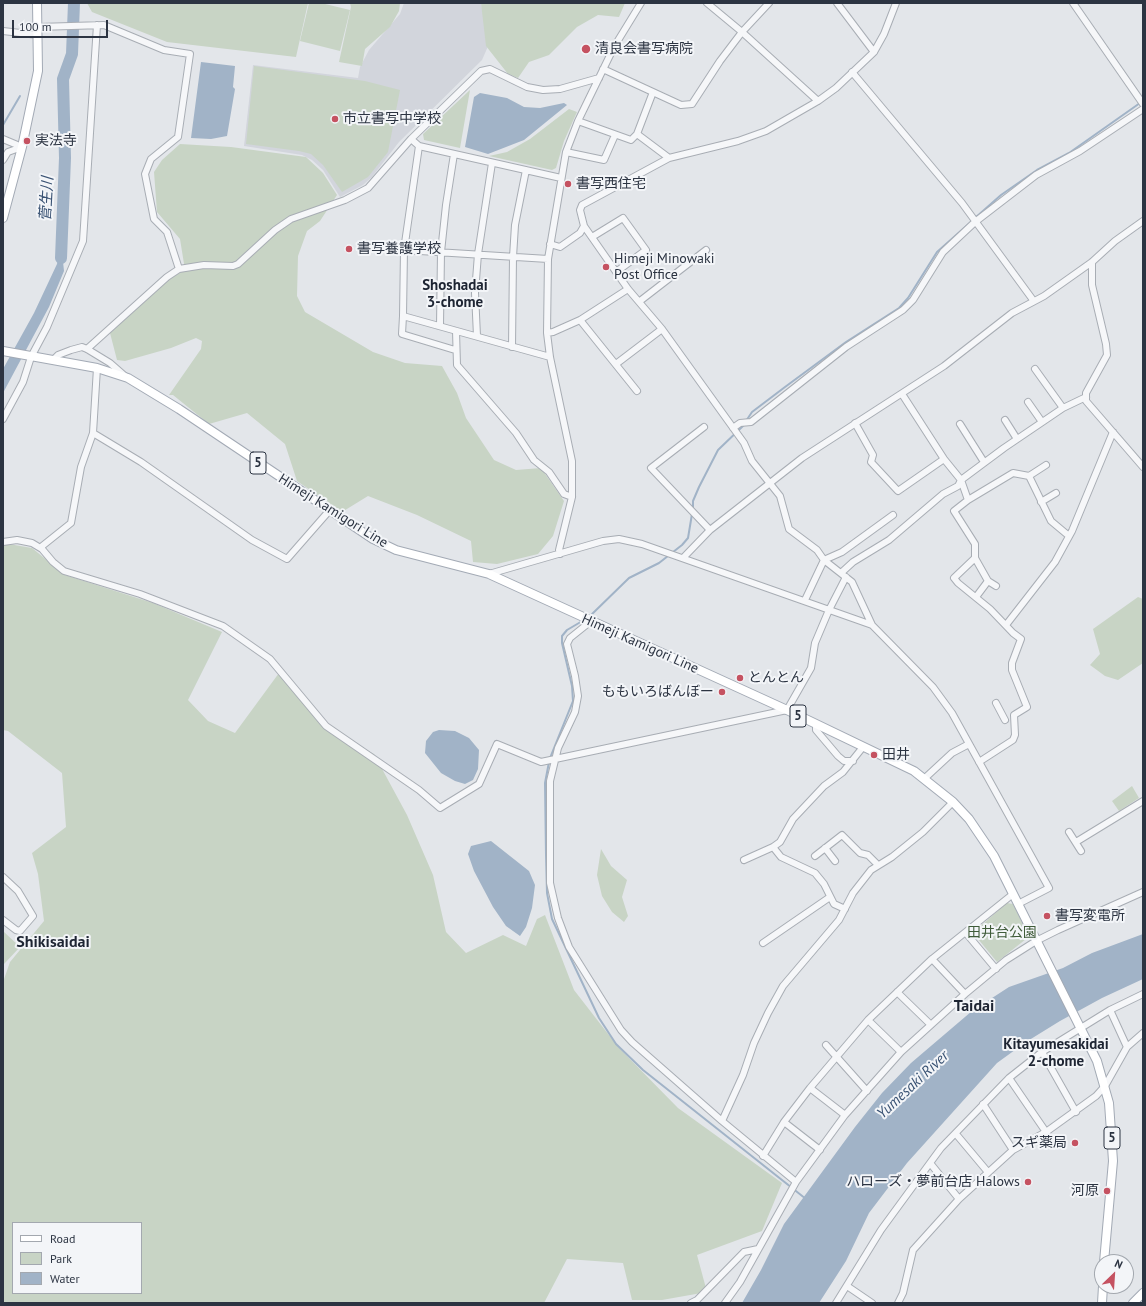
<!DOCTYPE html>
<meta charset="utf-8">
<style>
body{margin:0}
#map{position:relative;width:1146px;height:1306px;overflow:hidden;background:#e3e6ea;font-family:"PT Sans",sans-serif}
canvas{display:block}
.frame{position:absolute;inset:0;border:4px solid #2c3442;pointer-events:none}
.legend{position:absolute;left:12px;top:1222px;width:130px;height:72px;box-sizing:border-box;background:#f3f5f8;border:1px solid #a3a8af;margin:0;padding:5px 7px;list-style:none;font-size:12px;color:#2c3442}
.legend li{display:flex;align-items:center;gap:8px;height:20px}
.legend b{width:20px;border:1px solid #a3a8af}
.north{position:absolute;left:1094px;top:1254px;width:40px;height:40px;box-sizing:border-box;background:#f3f5f8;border:1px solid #a3a8af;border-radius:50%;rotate:25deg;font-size:11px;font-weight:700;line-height:16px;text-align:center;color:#2c3442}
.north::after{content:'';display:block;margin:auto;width:14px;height:18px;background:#c55261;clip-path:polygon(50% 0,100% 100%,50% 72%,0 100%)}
.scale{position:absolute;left:12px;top:20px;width:96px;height:18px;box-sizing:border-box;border:2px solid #2c3442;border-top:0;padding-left:5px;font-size:12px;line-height:14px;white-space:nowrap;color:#2c3442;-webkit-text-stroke:3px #f3f5f8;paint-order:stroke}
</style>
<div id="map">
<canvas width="1146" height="1306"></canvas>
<div class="frame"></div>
<ul class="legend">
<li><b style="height:5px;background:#fff"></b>Road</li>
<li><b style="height:11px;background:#c8d4c5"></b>Park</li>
<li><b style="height:11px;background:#a1b3c7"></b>Water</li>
</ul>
<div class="north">N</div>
<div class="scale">100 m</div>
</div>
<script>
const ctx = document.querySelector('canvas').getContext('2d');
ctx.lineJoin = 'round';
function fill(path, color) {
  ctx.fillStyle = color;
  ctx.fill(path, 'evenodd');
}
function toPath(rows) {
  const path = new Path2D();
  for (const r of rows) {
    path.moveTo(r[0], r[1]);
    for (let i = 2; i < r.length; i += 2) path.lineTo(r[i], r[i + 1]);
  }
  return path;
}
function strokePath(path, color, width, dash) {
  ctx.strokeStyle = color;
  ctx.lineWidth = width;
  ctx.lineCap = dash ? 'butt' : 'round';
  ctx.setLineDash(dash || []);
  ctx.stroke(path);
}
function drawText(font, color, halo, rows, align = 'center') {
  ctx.font = font + ' "PT Sans","Noto Sans JP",sans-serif';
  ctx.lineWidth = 4;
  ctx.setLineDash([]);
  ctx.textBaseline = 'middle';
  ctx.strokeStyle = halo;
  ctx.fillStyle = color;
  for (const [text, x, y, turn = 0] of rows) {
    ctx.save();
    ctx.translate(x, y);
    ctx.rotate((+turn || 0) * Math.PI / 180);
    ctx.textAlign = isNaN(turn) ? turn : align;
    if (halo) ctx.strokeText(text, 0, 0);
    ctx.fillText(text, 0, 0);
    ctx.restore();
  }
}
fill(toPath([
 [404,3,481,3,489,44,482,60,399,142,372,177,363,185,340,197,323,170,312,160,302,155,244,146,253,65,358,78,360,67,369,50,400,14]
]), '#d2d5dc');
fill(toPath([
 [87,3,308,3,296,57,167,42,92,12],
 [309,3,321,3,350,10,340,51,300,41],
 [350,3,400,3,399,11,390,27,365,49,362,66,339,62,351,7],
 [481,3,625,3,619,17,598,15,577,27,549,55,529,62,518,78,508,74,486,46],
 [254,66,365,81,400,90,388,152,368,177,342,192,323,165,311,154,299,151,246,144],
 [470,90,460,148,424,140,423,134],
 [569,109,577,112,564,141,556,168,552,170,489,156,507,152,530,139],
 [180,144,231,147,306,157,323,173,337,195,320,221,307,231,298,256,297,296,305,312,373,352,405,363,442,366,457,393,466,418,494,460,516,470,541,468,564,501,553,536,538,554,497,564,473,562,471,541,417,515,368,496,342,512,297,481,285,444,247,413,209,424,173,395,169,395,201,349,202,341,196,338,171,348,125,361,117,360,110,333,171,278,185,270,180,239,157,212,154,172,162,160],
 [3,543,32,548,65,575,153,603,222,632,188,700,208,721,235,733,279,673,330,730,374,754,407,815,433,875,446,932,466,953,503,935,526,946,537,919,545,915,574,990,619,1048,678,1108,782,1183,762,1231,697,1255,707,1292,662,1300,632,1300,623,1263,567,1259,544,1303,3,1303,3,982,10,962,44,921,38,874,32,853,66,827,62,773,8,731,3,730],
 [13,1223,141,1223,141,1293,13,1293],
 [1138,597,1143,599,1143,663,1118,680,1105,676,1090,665,1100,654,1093,629],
 [1132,786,1139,798,1119,811,1112,801],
 [601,849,611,866,627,880,622,897,628,916,624,922,612,912,602,896,597,875],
 [1007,903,1013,904,1028,934,1026,939,997,962,974,934,976,930],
 [3,931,20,947,4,964,3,963]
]), '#c8d4c5');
fill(toPath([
 [201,62,235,66,233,87,235,89,227,136,211,139,191,138],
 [480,93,507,98,524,107,540,108,564,103,567,105,524,140,488,154,465,147,474,97],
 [61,243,64,271,49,307,3,393,3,369,34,313,57,264],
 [439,730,455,731,469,738,479,750,478,769,473,780,465,784,455,781,441,773,425,753,426,741,433,732],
 [491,841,529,871,535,885,532,908,526,927,520,936,506,926,493,907,474,871,468,854,471,846],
 [1143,934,1143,979,1102,998,1060,1021,1026,1042,997,1063,907,1163,869,1213,846,1261,819,1303,742,1303,761,1270,784,1224,855,1127,882,1093,911,1063,972,1011,1009,987,1063,968,1092,953]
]), '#a1b3c7');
strokePath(toPath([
 [3,125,20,96],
 [975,218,1001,195,1037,170,1069,153,1140,103],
 [746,421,752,412,785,387,846,342,899,308,908,298,937,252,972,221],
 [693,510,693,501,699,487,718,450,744,425],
 [590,616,629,578,659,563,682,545,688,538,692,514],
 [550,758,573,701,572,686,562,643,562,636,567,630,584,620],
 [549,762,545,783,546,855,547,893,552,919,599,1018,616,1044,643,1070,806,1199]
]), '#a1b3c7', 2);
strokePath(toPath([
 [61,258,65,158,63,79,72,54,74,3]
]), '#a1b3c7', 12);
const minor = toPath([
 [707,3,742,32,818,101],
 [837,3,874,52],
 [1073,3,1143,104],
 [38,27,104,25,164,50,190,54,178,137,151,159,145,174,154,219,167,232,179,269],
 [3,31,38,35],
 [603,69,681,105,692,104,720,61,742,32,769,3],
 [852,72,962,203,1033,300],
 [578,121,631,140,637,134,653,92],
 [637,134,669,158],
 [3,139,22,147],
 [411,139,419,146,561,178],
 [419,146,404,250,403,316,550,357],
 [566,152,604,160,615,135],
 [3,160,8,152,22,147],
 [592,237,623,218,646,250,616,272],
 [550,244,560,247,580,233,584,226],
 [404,250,548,259],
 [1092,262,1092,285,1106,344,1107,355,1086,393,1086,401,1143,467],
 [640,301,706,250],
 [403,316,402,334,455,350],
 [580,320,637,391],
 [440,326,441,252,446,205,454,154],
 [456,331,457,365,516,433,534,460,549,472,564,494,572,497],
 [547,333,553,332,580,320,628,289],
 [477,336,475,293,478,254,492,163],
 [512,347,513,257,515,225,526,170],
 [87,349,167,277,179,269,204,265,233,266,238,264,275,230,291,219,345,200,368,188,411,139,481,71,490,69,527,87,543,90,560,89,599,78],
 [54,359,58,355,71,350,82,347,87,349,110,363,126,377],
 [616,364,662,329],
 [97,368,93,433,141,462,252,540,287,559,329,511],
 [1035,369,1063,408],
 [902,394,944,459,961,480,968,500],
 [1028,402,1042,422],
 [3,419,23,382,31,357,47,327,83,241,97,25],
 [1005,420,1017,439],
 [855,423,873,455,871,462,898,491,944,459],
 [960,424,984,462],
 [704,427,651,468,710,530],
 [733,428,740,423,751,422,846,347,903,310,913,300,943,252,975,222,1036,175,1080,151,1143,109],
 [1029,476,1051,521,1069,536],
 [1041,502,1056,493],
 [3,542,17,540,32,543,42,549,53,562,64,571,140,594,223,626,270,659,326,726,419,790,440,808,479,784,497,744,541,762,787,710,811,668,815,643,829,610,846,577],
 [41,547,71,523,81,467,93,433],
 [560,554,559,550,572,497,572,461,550,357,547,333,548,259,566,152,578,121,614,47,641,3],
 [683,558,710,530,802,458,944,366,1012,313,1044,296,1092,262,1115,241,1143,221],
 [975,558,988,581,996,586],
 [841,573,853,562,889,540,943,494,958,486,961,480,1004,448,1063,408,1086,397],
 [489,574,603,541,619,539,642,544,872,625,933,687,952,713,1049,888,1018,904],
 [976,597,988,581],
 [805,600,824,560,842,552,893,515],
 [590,622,570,638,567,644,575,676,578,696,575,712,558,748,550,781,550,883,558,918,569,947,621,1030,632,1042,722,1121,796,1182],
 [872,625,852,582,824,560,817,550,789,529,780,496,752,461,744,443,662,329,628,289,584,226,580,210,582,205,669,158,738,141,766,131,818,101,836,88,874,52,884,34,896,3],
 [1006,625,1055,562,1072,531,1113,432],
 [996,703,1005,720],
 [816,724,816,730,838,756,844,761,853,761],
 [979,762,1013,740,1015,735,1014,715,1027,707,1012,670,1012,663,1021,639,1013,633,990,609,958,583,954,578,975,558,975,544,954,511,968,500,1013,473,1029,476,1046,465],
 [925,778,952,753,969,744],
 [1069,832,1081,851],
 [1076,842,1143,801],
 [773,847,780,842,793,819,824,786,843,772,863,747],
 [825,848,835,861],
 [815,856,842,835,860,853,868,855,878,865],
 [744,860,773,847,781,857,815,873,824,884,834,904,845,909],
 [3,877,18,891,33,916,20,931,16,930,3,920],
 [966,933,996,969],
 [763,943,830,897],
 [932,959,965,994],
 [897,992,931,1025],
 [1110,1010,1127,1047],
 [868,1020,901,1052],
 [826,1045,867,1091],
 [1042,1052,1076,1112],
 [1009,1078,1046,1132],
 [810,1088,845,1115],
 [983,1104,1013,1150],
 [722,1121,743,1075,754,1043,768,1013,783,986,839,920,853,893,871,870,892,857,923,832,953,802],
 [784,1122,820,1150],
 [956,1134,987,1171],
 [763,1156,784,1122,810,1088,868,1020,932,959,1013,894],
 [930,1163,959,1199],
 [847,1286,872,1303],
 [691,1303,697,1300,744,1252,758,1249],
 [725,1303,740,1282,796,1182,845,1115,901,1052,965,994,1006,960,1036,941,1058,930,1143,892],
 [836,1303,881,1230,930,1163,941,1148,1009,1078,1042,1052,1110,1010,1143,994],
 [898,1303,903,1293,913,1250,959,1199,1013,1150,1046,1132,1096,1096,1105,1086,1127,1047,1143,1033]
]);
const major = toPath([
 [3,218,22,147,38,71,37,3],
 [3,351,97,368,128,378,179,409,373,539,396,550,489,574,787,710,914,771,953,802,969,819,994,856,1097,1061,1109,1103,1113,1161,1104,1262],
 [1102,1303,1103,1286],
 [1133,1303,1143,1293]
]);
strokePath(minor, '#a8adb4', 8);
strokePath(major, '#a3aab5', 10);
strokePath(minor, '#f6f7f9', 6);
strokePath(major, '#fff', 8);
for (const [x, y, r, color] of [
 [586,49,5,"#c55261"],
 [335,119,4,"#c55261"],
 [27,141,4,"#c55261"],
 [568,184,4,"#c55261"],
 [349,249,4,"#c55261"],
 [606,267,4,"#c55261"],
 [740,678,4,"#c55261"],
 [722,692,4,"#c55261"],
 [874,755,4,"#c55261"],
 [1047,916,4,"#c55261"],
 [1075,1143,4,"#c55261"],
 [1028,1182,4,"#c55261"],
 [1107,1191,4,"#c55261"]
]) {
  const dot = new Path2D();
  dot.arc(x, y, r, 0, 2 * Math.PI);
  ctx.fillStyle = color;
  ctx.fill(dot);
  strokePath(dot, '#f3f5f8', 1.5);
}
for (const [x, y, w] of [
 [258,463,16],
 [798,716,16],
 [1112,1138,16]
]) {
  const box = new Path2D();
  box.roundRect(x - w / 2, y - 11, w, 22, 3);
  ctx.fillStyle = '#f3f5f8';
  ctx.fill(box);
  strokePath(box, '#2c3442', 1);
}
drawText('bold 13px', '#2c3442', null, [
 ["5",258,463],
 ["5",798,716],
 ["5",1112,1138]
]);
drawText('14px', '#2c3442', '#f3f5f8', [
 ["清良会書写病院",595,49],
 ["市立書写中学校",343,119],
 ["実法寺",35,141],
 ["書写西住宅",576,184],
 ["書写養護学校",357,249],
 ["Himeji Minowaki",614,259],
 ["Post Office",614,275],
 ["とんとん",748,678],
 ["ももいろばんぼー",714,692,"right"],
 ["田井",882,755],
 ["書写変電所",1055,916],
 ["スギ薬局",1067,1143,"right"],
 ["ハローズ・夢前台店 Halows",1020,1182,"right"],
 ["河原",1099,1191,"right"]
], 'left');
drawText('14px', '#2c3442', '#f3f5f8', [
 ["Himeji Kamigori Line",333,511,32],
 ["Himeji Kamigori Line",640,644,24]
]);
drawText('14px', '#405c3a', '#f3f5f8', [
 ["田井台公園",1002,933]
]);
drawText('italic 15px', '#395273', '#f3f5f8', [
 ["菅生川",47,199,-87],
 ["Yumesaki River",913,1085,-43]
]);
drawText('bold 15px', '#1e2533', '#f3f5f8', [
 ["Shoshadai",455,286],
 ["3-chome",455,303],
 ["Kitayumesakidai",1056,1045],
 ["2-chome",1056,1062]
]);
drawText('bold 16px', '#1e2533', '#f3f5f8', [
 ["Shikisaidai",53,942],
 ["Taidai",974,1006]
]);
</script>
